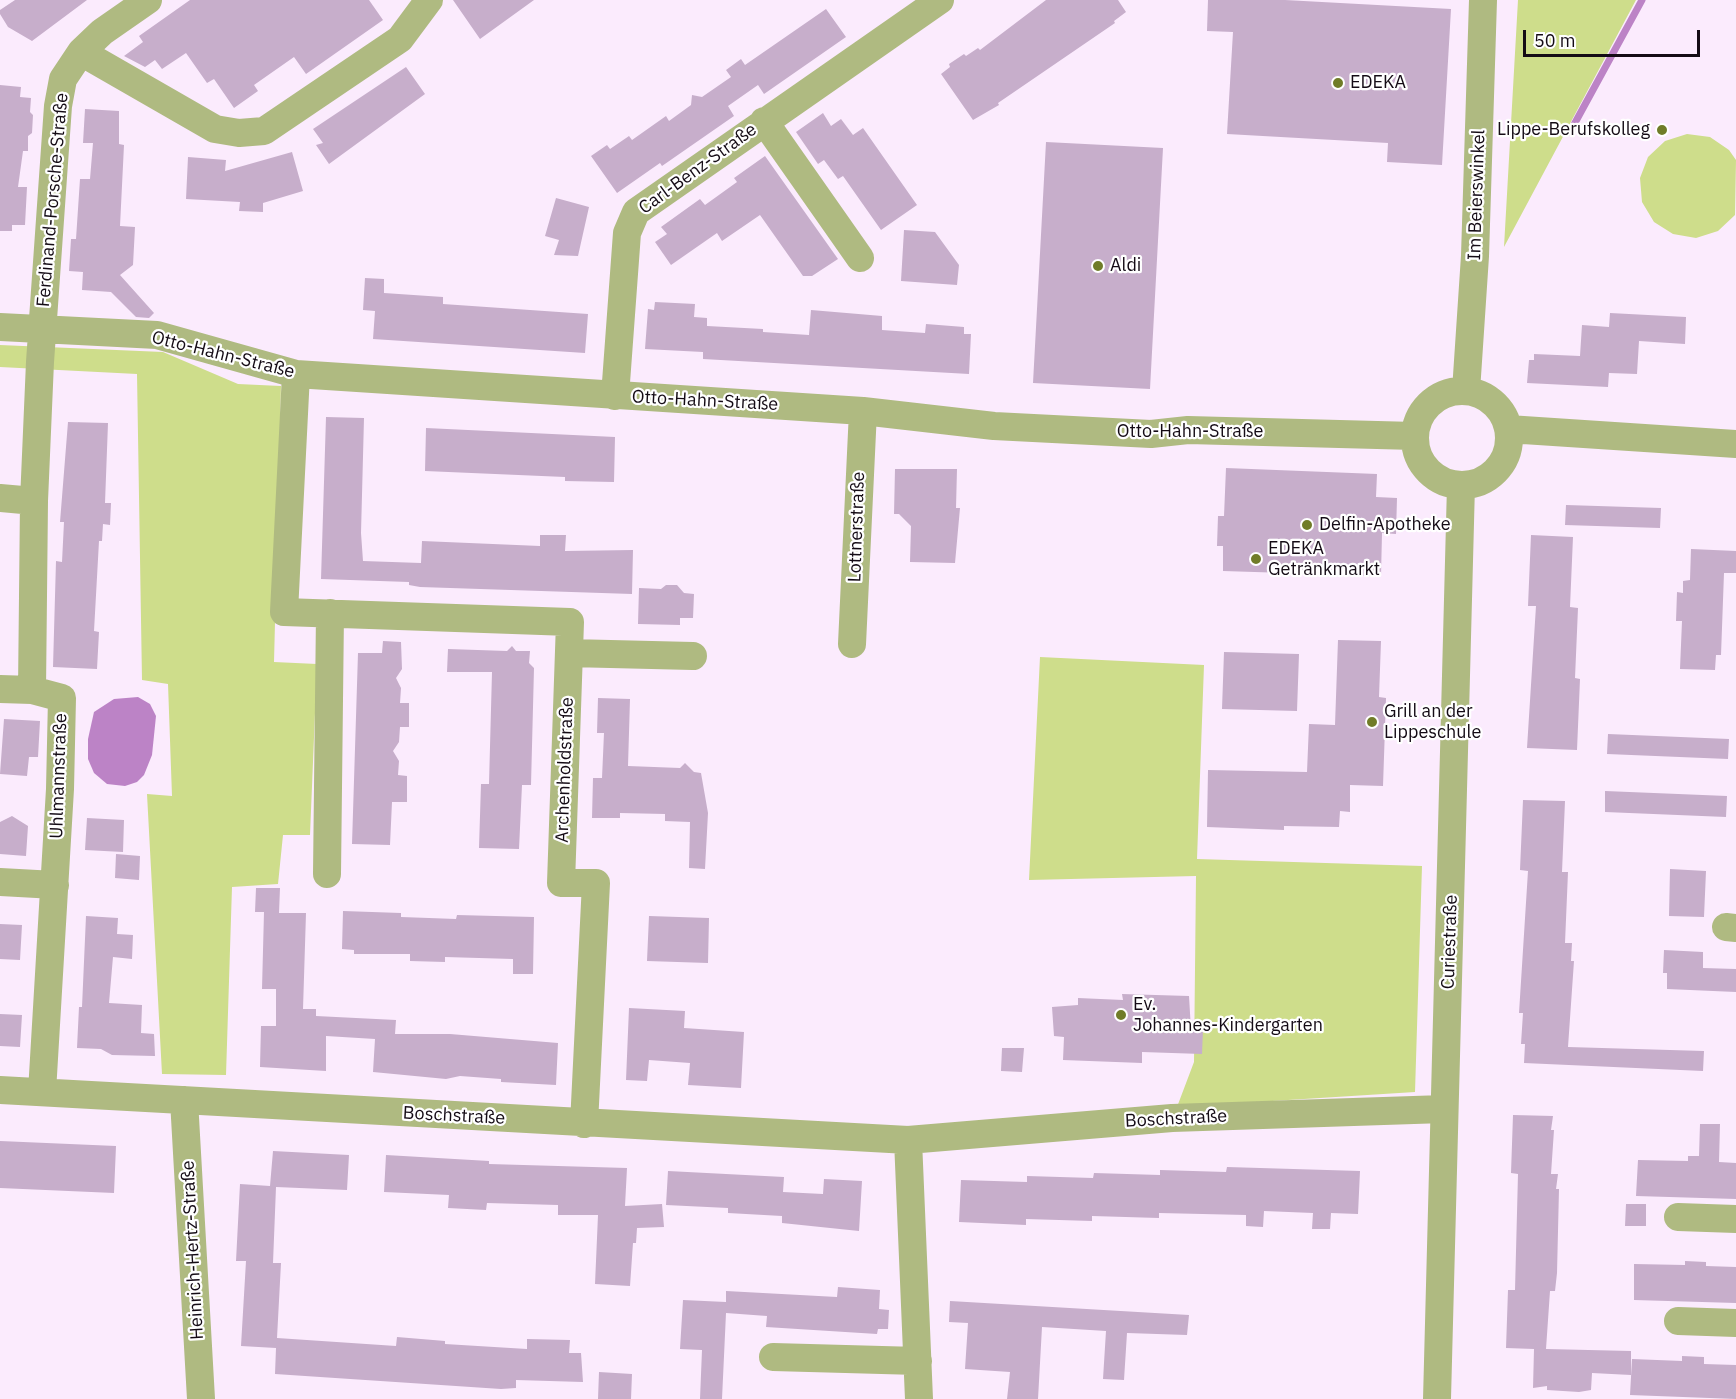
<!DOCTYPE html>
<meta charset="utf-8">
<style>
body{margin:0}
#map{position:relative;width:1736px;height:1399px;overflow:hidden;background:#fbebfd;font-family:"IBM Plex Sans",sans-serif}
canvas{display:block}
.scale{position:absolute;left:1523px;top:30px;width:177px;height:27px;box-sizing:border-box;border:3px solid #140b15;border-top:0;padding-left:8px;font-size:18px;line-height:21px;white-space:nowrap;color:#140b15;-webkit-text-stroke:4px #fff;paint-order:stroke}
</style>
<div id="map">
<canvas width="1736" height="1399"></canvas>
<div class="scale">50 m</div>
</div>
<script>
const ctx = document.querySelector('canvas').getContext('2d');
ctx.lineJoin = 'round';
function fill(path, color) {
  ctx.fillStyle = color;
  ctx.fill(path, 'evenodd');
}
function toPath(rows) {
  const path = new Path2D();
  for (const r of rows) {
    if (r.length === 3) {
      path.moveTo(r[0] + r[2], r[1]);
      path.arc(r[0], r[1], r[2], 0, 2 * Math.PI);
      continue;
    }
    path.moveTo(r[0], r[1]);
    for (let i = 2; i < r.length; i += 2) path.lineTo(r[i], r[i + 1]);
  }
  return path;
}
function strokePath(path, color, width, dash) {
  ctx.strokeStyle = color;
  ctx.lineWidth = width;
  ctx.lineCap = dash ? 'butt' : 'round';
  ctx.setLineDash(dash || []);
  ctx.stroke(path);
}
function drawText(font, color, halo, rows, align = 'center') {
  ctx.font = font + ' "IBM Plex Sans",sans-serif';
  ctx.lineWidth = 4.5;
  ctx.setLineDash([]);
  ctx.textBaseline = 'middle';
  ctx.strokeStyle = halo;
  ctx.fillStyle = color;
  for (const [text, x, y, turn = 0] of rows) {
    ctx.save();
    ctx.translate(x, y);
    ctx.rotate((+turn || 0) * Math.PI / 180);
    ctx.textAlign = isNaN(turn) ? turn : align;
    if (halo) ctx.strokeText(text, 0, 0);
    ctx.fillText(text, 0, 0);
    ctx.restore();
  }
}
fill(toPath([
 [1518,0,1636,0,1504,247],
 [1687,134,1710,137,1729,150,1736,160,1735,215,1718,231,1696,238,1673,234,1654,222,1642,202,1640,178,1648,157,1665,141],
 [0,345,163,352,238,384,281,386,274,662,317,664,310,835,283,835,278,884,232,887,226,1075,162,1074,147,794,172,796,168,684,142,680,137,374,0,367],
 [1040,657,1204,665,1197,859,1422,866,1415,1092,1177,1107,1194,1062,1196,876,1029,880]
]), '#cedd8b');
fill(toPath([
 [138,697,150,704,156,716,152,755,144,775,137,782,125,786,107,784,94,773,88,759,88,739,94,712,114,699]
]), '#bc83c6');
strokePath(toPath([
 [1570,132,1642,0]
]), '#bc83c6', 7);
fill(toPath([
 [15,0,87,0,32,41,8,27,0,14,0,10],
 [190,0,369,0,383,20,306,74,294,57,254,85,258,91,234,108,214,79,207,83,186,53,162,69,155,60,145,67,124,56,143,42,139,36],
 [453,0,534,0,480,39],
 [1046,0,1118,0,1126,12,1114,21,1115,23,998,103,999,105,973,120,941,74,950,67,949,64,964,54,966,56,978,48,980,50],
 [1208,0,1285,0,1451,9,1442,165,1387,162,1388,143,1227,134,1233,32,1207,31],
 [826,9,846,37,764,94,758,85,728,106,734,116,662,166,660,163,617,193,591,156,607,145,610,149,629,136,632,140,666,116,669,121,691,105,692,95,702,97,731,77,726,70,741,59,745,65],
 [406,67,425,94,329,164,316,145,323,143,313,129],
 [0,85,21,87,20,97,31,98,30,112,33,115,32,133,28,136,28,151,23,151,18,187,27,187,25,225,12,225,12,231,0,231],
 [85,109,119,111,119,144,124,145,120,226,135,227,133,265,120,275,154,313,149,318,136,317,111,292,82,290,83,272,69,271,71,239,76,239,80,179,90,179,93,143,83,143],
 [823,113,831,126,841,119,853,135,863,128,917,205,881,230,843,176,838,179,824,160,818,164,796,132],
 [1046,142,1163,148,1150,389,1033,383],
 [292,152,303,191,263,203,263,212,239,211,240,202,186,199,188,157,226,160,225,171],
 [765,156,838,259,812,276,803,276,760,215,722,241,717,233,671,265,655,242,667,234,661,227,700,199,705,205,737,182,734,178],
 [556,198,589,207,578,256,554,255,559,240,545,236],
 [904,230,935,232,959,265,957,285,901,281],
 [365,278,384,279,384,293,443,297,443,304,588,314,585,353,373,339,375,311,363,310],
 [655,302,695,304,694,317,707,318,707,326,763,329,763,332,809,335,811,310,882,316,882,330,925,333,926,324,964,327,964,334,971,334,969,374,703,359,703,352,645,349,648,309,654,310],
 [1610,313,1686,317,1685,344,1639,341,1637,374,1609,373,1608,387,1527,383,1529,360,1534,360,1534,354,1580,356,1582,325,1609,327],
 [326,417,364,418,361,533,363,561,421,563,422,541,540,546,540,535,566,535,565,551,633,550,632,594,420,587,409,585,409,582,321,579],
 [68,422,108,423,105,503,111,503,110,525,103,524,102,541,99,541,94,631,99,632,97,669,53,667,56,561,62,562,64,522,60,522],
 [426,428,615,437,614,482,565,481,565,477,425,471],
 [1226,468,1377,474,1376,497,1397,498,1396,534,1382,533,1381,576,1223,571,1223,546,1217,546,1218,516,1224,516],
 [895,469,957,469,956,508,960,508,955,563,910,562,911,526,899,514,894,514],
 [1566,505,1661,508,1660,528,1565,525],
 [1531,535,1573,537,1570,607,1578,608,1575,678,1580,679,1577,750,1527,748,1536,606,1528,606],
 [1691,549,1736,551,1736,573,1724,573,1721,655,1716,655,1715,670,1680,669,1682,621,1676,621,1677,592,1683,593,1683,581,1690,580],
 [666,585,677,585,684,593,694,594,693,618,680,618,680,625,638,624,639,588,661,589],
 [1338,640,1381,641,1379,697,1386,698,1383,786,1350,785,1350,812,1340,811,1339,827,1284,826,1284,830,1207,827,1208,770,1307,772,1309,724,1335,725],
 [383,641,401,642,402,669,396,678,401,688,400,703,409,703,409,727,400,727,399,742,393,751,399,761,398,775,407,776,407,802,392,802,390,845,352,844,358,653,382,653],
 [512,646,516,651,530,651,529,663,534,668,531,785,522,785,519,849,479,848,481,784,489,784,492,672,447,672,448,649,507,651],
 [1224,652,1299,654,1297,711,1222,709],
 [598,698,630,699,628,766,680,768,685,763,694,772,701,773,708,813,705,869,689,868,690,822,665,821,665,814,620,813,620,818,592,818,593,778,602,778,604,733,597,733],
 [4,719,40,721,38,757,29,757,27,776,0,774],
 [1608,734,1729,739,1728,759,1607,754],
 [1605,791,1727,796,1726,817,1605,812],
 [1523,800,1565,801,1562,872,1568,872,1565,943,1572,943,1571,961,1574,961,1568,1047,1704,1051,1703,1071,1524,1063,1525,1044,1521,1044,1523,1013,1519,1013,1528,871,1520,870],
 [12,816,28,826,26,856,0,854,0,822],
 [87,818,124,820,123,852,85,850],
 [116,854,140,856,139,880,115,878],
 [1670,869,1706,871,1704,917,1669,916],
 [256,888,280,888,279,913,306,913,303,1009,316,1009,316,1016,396,1020,395,1034,450,1034,558,1043,556,1085,501,1082,501,1079,460,1076,446,1079,373,1072,375,1039,326,1036,326,1071,260,1067,261,1026,276,1026,276,989,262,989,264,912,255,912],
 [343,911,401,913,401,917,429,918,456,919,457,915,534,917,533,974,513,974,513,959,445,957,445,962,410,961,410,954,354,954,354,950,342,949],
 [86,916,118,918,117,934,133,935,132,959,113,957,109,1003,142,1005,141,1033,154,1034,155,1056,112,1055,101,1049,77,1048,79,1007,82,1007],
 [649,916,709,918,708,963,647,961],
 [0,924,22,925,20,960,0,959],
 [1664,950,1703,952,1703,968,1736,969,1736,992,1667,989,1667,973,1663,973],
 [1122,994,1189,996,1191,1030,1203,1029,1202,1054,1142,1052,1142,1063,1063,1060,1064,1037,1054,1036,1052,1007,1078,1005,1078,998,1123,1000],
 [629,1008,685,1011,684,1028,744,1032,741,1088,688,1085,690,1063,649,1060,647,1081,626,1080],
 [0,1014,22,1015,20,1047,0,1046],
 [1002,1048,1024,1048,1022,1072,1001,1071],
 [1513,1115,1553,1116,1551,1130,1554,1130,1551,1174,1558,1174,1556,1189,1559,1189,1557,1273,1555,1291,1550,1291,1546,1349,1631,1351,1631,1375,1592,1373,1591,1390,1579,1392,1547,1390,1547,1386,1533,1388,1534,1349,1506,1348,1508,1290,1515,1290,1518,1174,1511,1173],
 [1700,1124,1720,1124,1719,1162,1736,1163,1736,1199,1636,1196,1638,1160,1688,1161,1688,1156,1699,1156],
 [0,1141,116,1146,114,1193,0,1188],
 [273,1151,349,1155,347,1190,276,1187,273,1263,281,1263,277,1338,396,1346,397,1337,445,1341,445,1344,527,1349,527,1339,570,1340,569,1353,581,1353,583,1382,516,1380,516,1388,501,1389,275,1374,276,1348,241,1346,246,1261,236,1261,240,1184,270,1186],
 [386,1155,489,1161,489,1164,627,1168,625,1206,662,1204,664,1227,637,1228,636,1243,633,1243,630,1286,595,1284,598,1215,558,1215,558,1205,487,1203,486,1210,448,1208,449,1195,384,1192],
 [1227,1167,1360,1171,1358,1214,1331,1213,1330,1229,1312,1229,1313,1213,1264,1211,1263,1227,1246,1226,1246,1215,1159,1213,1159,1218,1092,1216,1092,1221,1026,1219,1026,1225,959,1222,961,1180,1027,1182,1027,1176,1093,1178,1094,1173,1160,1175,1160,1170,1226,1172],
 [668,1171,784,1177,783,1192,823,1194,824,1179,862,1181,859,1231,782,1223,782,1216,728,1213,728,1208,666,1205],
 [1626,1204,1646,1204,1646,1226,1625,1226],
 [1685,1261,1706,1262,1706,1266,1736,1267,1736,1303,1634,1300,1634,1264,1685,1265],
 [838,1287,880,1290,879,1309,889,1310,888,1329,878,1329,877,1334,766,1327,767,1316,726,1313,722,1399,700,1399,702,1350,680,1349,683,1300,726,1302,726,1291,837,1297],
 [950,1301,1189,1315,1187,1335,1127,1333,1124,1380,1103,1379,1106,1331,1042,1327,1038,1399,1007,1399,1010,1372,965,1369,968,1323,949,1322],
 [1682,1356,1704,1357,1704,1364,1736,1365,1736,1399,1630,1395,1632,1359,1682,1361],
 [599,1372,632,1374,631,1399,598,1399]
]), '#c7aecb');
strokePath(toPath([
 [81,52,215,129,239,133,264,131,400,39,429,0],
 [764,121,860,258],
 [0,327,157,335,296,374,863,411,994,426,1151,434,1188,430,1415,436],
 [296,374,284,612,570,622,561,883,596,883,584,1124],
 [1466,391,1475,256,1483,0],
 [1462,438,47],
 [615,396,627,233,636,212,940,0],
 [1508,429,1736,444],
 [0,498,34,501],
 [852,644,863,411],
 [569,653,693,656],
 [0,689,32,690,62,698,60,789,42,1092],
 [32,690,34,501,40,362,58,106,63,79,81,52,102,32,148,0],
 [327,874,330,613],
 [0,882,55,885],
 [1726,927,1736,928],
 [0,1090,908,1140,1172,1118,1444,1109],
 [184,1100,201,1399],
 [908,1140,919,1399],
 [1678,1217,1736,1219],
 [1678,1321,1736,1323],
 [773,1357,918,1361],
 [1437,1399,1461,485]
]), '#afba81', 28);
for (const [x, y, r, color] of [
 [1338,83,6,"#707c28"],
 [1662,130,6,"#707c28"],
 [1098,266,6,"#707c28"],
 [1307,525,6,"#707c28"],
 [1256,559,6,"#707c28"],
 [1372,722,6,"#707c28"],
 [1121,1015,6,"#707c28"]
]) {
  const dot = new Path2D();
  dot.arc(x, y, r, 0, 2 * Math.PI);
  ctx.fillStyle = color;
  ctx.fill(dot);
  strokePath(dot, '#fff', 2);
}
drawText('18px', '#140b15', '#fff', [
 ["EDEKA",1350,83],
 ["Lippe-Berufskolleg",1650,130,"right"],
 ["Aldi",1110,266],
 ["Delfin-Apotheke",1319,525],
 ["EDEKA",1268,549],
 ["Getränkmarkt",1268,570],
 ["Grill an der",1384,712],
 ["Lippeschule",1384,733],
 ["Ev.",1133,1005],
 ["Johannes-Kindergarten",1133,1026]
], 'left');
drawText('18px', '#140b15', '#fff', [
 ["Carl-Benz-Straße",698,169,-36],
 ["Im Beierswinkel",1477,195,-88],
 ["Ferdinand-Porsche-Straße",53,200,-85],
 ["Otto-Hahn-Straße",223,355,14],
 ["Otto-Hahn-Straße",705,401,3],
 ["Otto-Hahn-Straße",1190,432],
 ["Lottnerstraße",857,527,-88],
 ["Archenholdstraße",565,770,-88],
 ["Uhlmannstraße",59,776,-88],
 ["Curiestraße",1450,942,-88],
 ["Boschstraße",454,1116,3],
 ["Boschstraße",1176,1119,-3],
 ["Heinrich-Hertz-Straße",193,1250,-93]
]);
</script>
